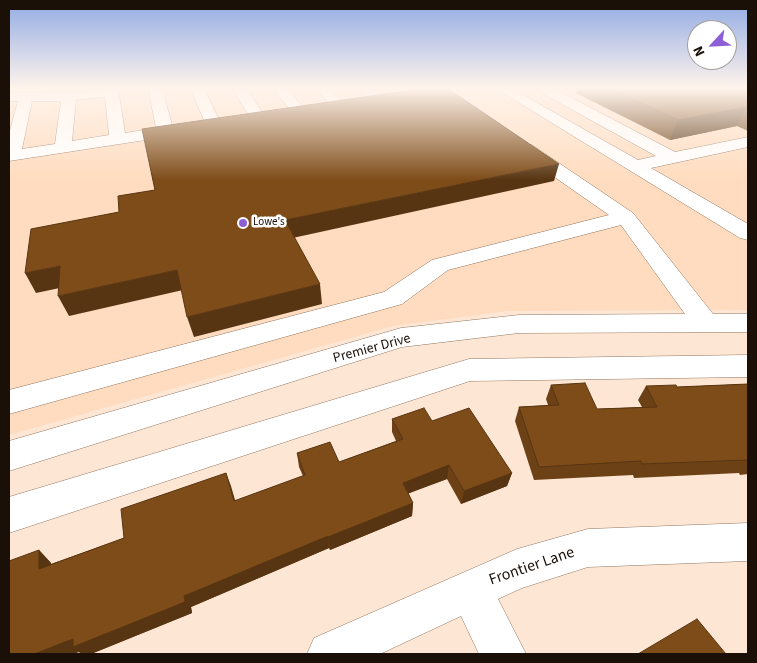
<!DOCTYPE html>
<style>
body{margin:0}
#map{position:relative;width:757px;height:663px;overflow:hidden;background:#fee6d4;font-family:"Source Sans 3",sans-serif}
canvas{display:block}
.frame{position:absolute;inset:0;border:10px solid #1a1008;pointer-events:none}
.north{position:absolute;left:687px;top:20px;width:50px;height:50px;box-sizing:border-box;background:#fff;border:1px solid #a39f9c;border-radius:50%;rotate:245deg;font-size:14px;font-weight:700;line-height:20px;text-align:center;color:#1a1008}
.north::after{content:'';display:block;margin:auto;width:18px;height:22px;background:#8e5ed7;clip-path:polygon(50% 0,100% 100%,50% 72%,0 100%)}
</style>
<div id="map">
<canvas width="757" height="663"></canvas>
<div class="frame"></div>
<div class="north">N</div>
</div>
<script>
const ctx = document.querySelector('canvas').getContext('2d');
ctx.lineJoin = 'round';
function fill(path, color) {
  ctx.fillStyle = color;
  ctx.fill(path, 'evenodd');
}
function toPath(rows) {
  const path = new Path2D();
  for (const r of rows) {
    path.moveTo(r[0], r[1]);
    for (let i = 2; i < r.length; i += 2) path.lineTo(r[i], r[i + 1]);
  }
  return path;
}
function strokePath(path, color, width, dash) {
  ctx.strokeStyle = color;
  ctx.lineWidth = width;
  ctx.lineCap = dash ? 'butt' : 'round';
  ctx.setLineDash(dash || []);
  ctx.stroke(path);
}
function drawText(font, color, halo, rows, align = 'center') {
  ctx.font = font + ' "Source Sans 3",sans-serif';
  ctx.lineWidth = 5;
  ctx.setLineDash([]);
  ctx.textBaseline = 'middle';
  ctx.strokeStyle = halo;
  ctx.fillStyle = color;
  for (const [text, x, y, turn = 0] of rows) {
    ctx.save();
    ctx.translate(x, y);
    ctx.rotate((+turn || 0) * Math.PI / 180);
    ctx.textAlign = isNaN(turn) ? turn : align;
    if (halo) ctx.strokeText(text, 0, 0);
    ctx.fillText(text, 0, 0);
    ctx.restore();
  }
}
fill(toPath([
 [9,88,748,88,748,310,508,311,393,326,9,435]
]), '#ffdcbf');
const minor = toPath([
 [104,88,118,88,125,133,156,128,148,88,162,88,172,125,180,124,186,126,188,129,186,132,165,137,9,161,9,134,18,101,9,101,9,93,84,92,104,88],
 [105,97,109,135,72,141,76,100,105,97],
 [32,101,61,101,55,144,22,149,32,101],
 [190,88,204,88,221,124,219,127,207,127,190,88],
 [232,88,246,88,266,118,264,121,252,121,232,88],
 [273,88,287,88,306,111,303,114,293,114,273,88],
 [315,88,329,88,344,104,342,107,332,107,315,88],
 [358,88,373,88,382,97,380,100,375,101,370,100,358,88],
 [495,88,511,88,638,160,656,156,538,91,536,88,553,88,675,152,748,137,748,147,651,168,748,224,748,240,740,238,495,88],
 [526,144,532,145,633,213,713,314,748,314,748,332,519,333,402,347,9,471,9,441,401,328,519,315,685,314,621,225,448,270,402,304,9,414,9,390,384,292,432,260,609,215,520,153,517,149,520,145,526,144],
 [748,355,748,377,470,381,9,533,9,497,469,359,748,355],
 [748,523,748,561,588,567,522,588,498,599,526,654,479,654,461,616,380,654,307,654,314,638,517,549,588,529,748,523]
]);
strokePath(minor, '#907761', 1);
fill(minor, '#fff');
fill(toPath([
 [577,88,748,88,748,131,737,126,670,140,576,93],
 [748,384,748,474,740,475,739,473,634,478,633,475,534,480,515,421,519,407,548,405,546,399,551,385,597,409,642,407,638,400,646,386,677,387],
 [392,419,432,421,512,473,507,486,461,504,447,479,408,493,413,503,412,516,330,550,329,548,191,607,192,613,91,654,82,654,79,652,72,654,9,654,39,550,51,563,51,564,124,538,226,473,235,501,303,476,299,467,297,453,339,462,396,441,392,432]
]), '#6c4116');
fill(toPath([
 [746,107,737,126,670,140,678,120],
 [559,164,554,181,288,239,285,220],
 [60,266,69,286,36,293,25,273],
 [177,270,183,290,69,316,58,296],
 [320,284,322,304,194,337,187,317],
 [449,465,447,479,402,496,403,483],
 [226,473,231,486,239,514,234,501],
 [512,473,507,486,461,504,464,491],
 [413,503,412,516,330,550,328,537],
 [328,536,329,548,191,607,192,613,91,654,82,654,79,652,72,654,34,654,184,596],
 [39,550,51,563,51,581,39,569]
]), '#583512');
const building = toPath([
 [426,88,447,88,559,164,285,220,320,284,187,317,177,270,58,296,60,266,25,273,31,229,119,212,118,196,155,190,142,129,426,88],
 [608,88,748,88,748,107,746,107,678,120,608,88],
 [585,383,597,409,657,407,646,386,676,385,677,387,748,384,748,460,642,464,641,461,539,467,519,407,559,405,551,385,585,383],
 [424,408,432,421,469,408,512,473,464,491,449,465,403,483,413,503,328,537,328,536,184,596,185,602,73,647,73,639,34,654,9,654,9,561,39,550,39,569,124,538,121,509,226,473,234,501,305,475,297,453,330,442,339,462,403,439,392,419,424,408],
 [697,619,726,654,638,654,697,619]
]);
fill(building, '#7e4c19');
strokePath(building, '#583512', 1);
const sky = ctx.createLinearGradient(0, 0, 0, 180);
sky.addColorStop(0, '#91aae3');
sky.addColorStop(0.49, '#fff4ec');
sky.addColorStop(1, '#fff4ec00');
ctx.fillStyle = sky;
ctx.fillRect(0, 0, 757, 180);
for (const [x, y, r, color] of [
 [243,223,5,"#8e5ed7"]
]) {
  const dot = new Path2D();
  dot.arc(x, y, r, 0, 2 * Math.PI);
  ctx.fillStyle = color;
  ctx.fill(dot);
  strokePath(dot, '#fff', 2);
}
drawText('11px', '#1a1008', '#fff', [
 ["Lowe's",253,223]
], 'left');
drawText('14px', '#1a1008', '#fff', [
 ["Premier Drive",372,349,-15]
]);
drawText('16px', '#1a1008', '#fff', [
 ["Frontier Lane",532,567,-19]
]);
</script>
